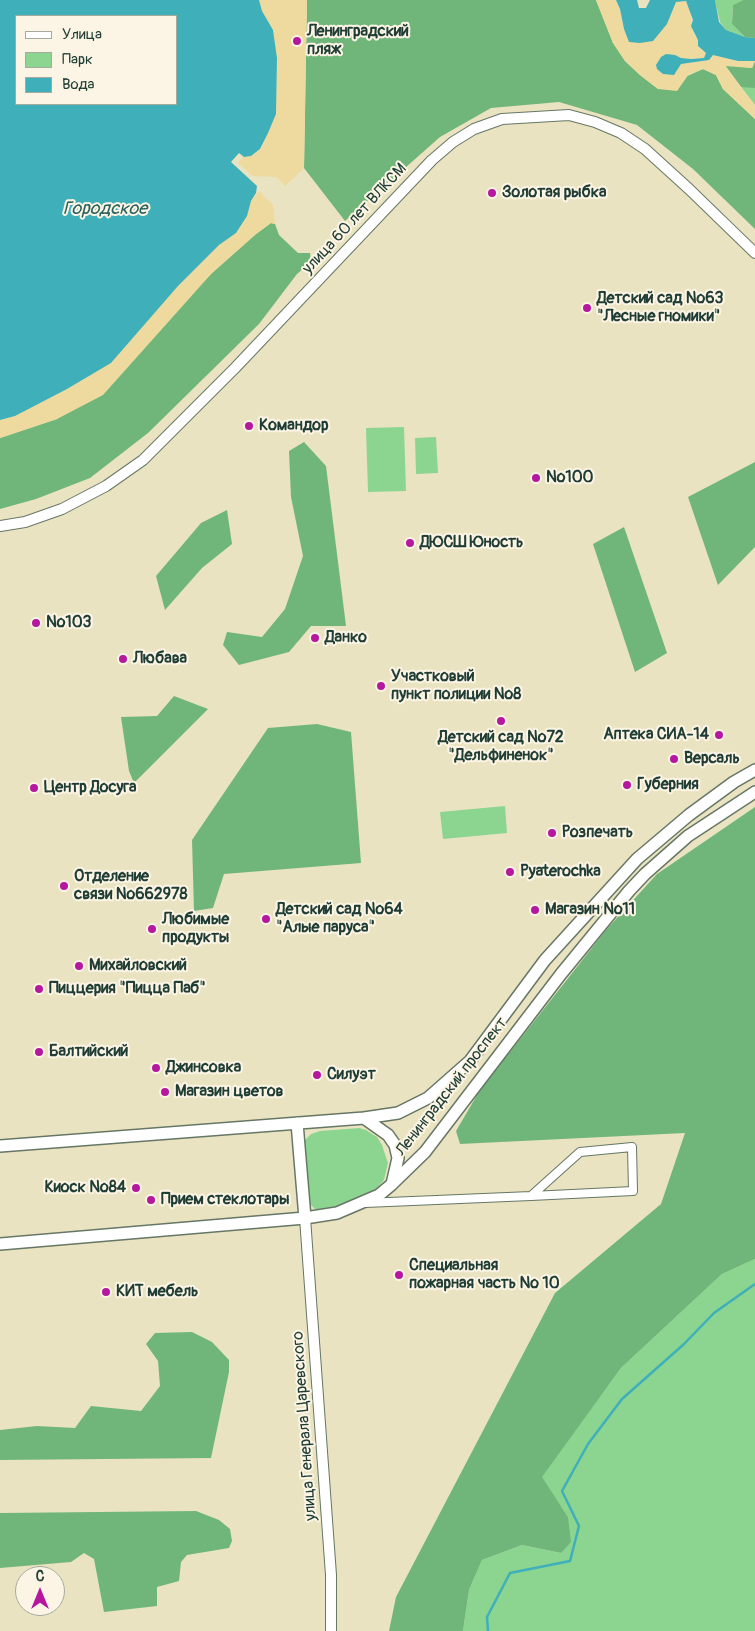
<!DOCTYPE html>
<meta charset="utf-8">
<style>
body{margin:0}
#map{position:relative;width:755px;height:1631px;overflow:hidden;background:#eae3c1;font-family:Pangolin,sans-serif}
canvas{display:block}
.legend{position:absolute;left:15px;top:15px;width:162px;height:90px;box-sizing:border-box;background:#fcf5e5;border:1px solid #a4ab9e;margin:0;padding:6px 9px;list-style:none;font-size:15px;color:#1f3d34}
.legend li{display:flex;align-items:center;gap:10px;height:25px}
.legend b{width:25px;border:1px solid #a4ab9e}
.north{position:absolute;left:15px;top:1566px;width:50px;height:50px;box-sizing:border-box;background:#fcf5e5;border:1px solid #a4ab9e;border-radius:50%;rotate:0deg;font-size:14px;font-weight:700;line-height:20px;text-align:center;color:#1f3d34}
.north::after{content:'';display:block;margin:auto;width:18px;height:22px;background:#b5179e;clip-path:polygon(50% 0,100% 100%,50% 72%,0 100%)}
</style>
<div id="map">
<canvas width="755" height="1631"></canvas>
<ul class="legend">
<li><b style="height:6px;background:#fff"></b>Улица</li>
<li><b style="height:14px;background:#8bd591"></b>Парк</li>
<li><b style="height:14px;background:#3fafb9"></b>Вода</li>
</ul>
<div class="north">С</div>
</div>
<script>
const ctx = document.querySelector('canvas').getContext('2d');
ctx.lineJoin = 'round';
function fill(path, color) {
  ctx.fillStyle = color;
  ctx.fill(path, 'evenodd');
}
function toPath(rows) {
  const path = new Path2D();
  for (const r of rows) {
    path.moveTo(r[0], r[1]);
    for (let i = 2; i < r.length; i += 2) path.lineTo(r[i], r[i + 1]);
  }
  return path;
}
function strokePath(path, color, width, dash) {
  ctx.strokeStyle = color;
  ctx.lineWidth = width;
  ctx.lineCap = dash ? 'butt' : 'round';
  ctx.setLineDash(dash || []);
  ctx.stroke(path);
}
function drawText(font, color, halo, rows, align = 'center') {
  ctx.font = font + ' Pangolin,sans-serif';
  ctx.lineWidth = 4;
  ctx.setLineDash([]);
  ctx.textBaseline = 'middle';
  ctx.strokeStyle = halo;
  ctx.fillStyle = color;
  for (const [text, x, y, turn = 0] of rows) {
    ctx.save();
    ctx.translate(x, y);
    ctx.rotate((+turn || 0) * Math.PI / 180);
    ctx.textAlign = isNaN(turn) ? turn : align;
    if (halo) ctx.strokeText(text, 0, 0);
    ctx.fillText(text, 0, 0);
    ctx.restore();
  }
}
fill(toPath([
 [715,0,743,0,733,5,732,24,745,37,726,30,720,22],
 [753,86,755,88,755,105,741,87],
 [404,427,406,491,368,492,366,428],
 [436,437,438,473,416,474,415,438],
 [505,806,507,833,443,839,440,812],
 [359,1128,366,1130,377,1137,382,1145,388,1163,384,1180,376,1189,351,1202,325,1209,315,1209,309,1203,303,1148,305,1140,311,1134,320,1131],
 [755,1259,755,1631,463,1631,469,1590,482,1560,522,1545,561,1553,568,1517,541,1477,621,1368,722,1274]
]), '#8bd591');
fill(toPath([
 [307,0,596,0,613,43,625,61,640,75,658,89,703,69,716,75,723,89,755,119,755,229,693,169,637,125,559,102,491,108,440,137,345,221,304,168],
 [743,0,755,0,755,38,745,37,732,24,733,5],
 [755,61,755,88,741,87,725,65,752,68],
 [271,223,275,224,279,235,298,253,310,253,311,262,297,274,259,324,148,433,90,478,36,499,0,509,0,438,57,419,212,273,256,234],
 [304,442,326,466,346,626,311,626,289,652,239,665,223,645,227,632,262,637,285,609,303,556,291,497,289,451],
 [755,462,755,547,718,585,688,497],
 [227,510,232,544,202,568,165,610,156,576,201,523],
 [624,527,667,653,635,672,593,544],
 [174,696,208,709,134,783,129,771,121,717,157,716],
 [317,724,351,732,361,863,224,874,213,908,194,911,192,840,268,728],
 [755,807,755,1259,722,1274,621,1368,542,1477,568,1517,571,1542,561,1553,522,1545,482,1560,469,1590,463,1631,389,1631,396,1597,555,1293,661,1204,685,1133,460,1144,456,1131,480,1090,606,930,657,874],
 [192,1332,212,1342,229,1360,229,1372,211,1458,0,1460,0,1430,37,1426,75,1428,91,1406,141,1411,160,1386,158,1361,146,1344,155,1333],
 [196,1511,219,1520,230,1529,232,1541,229,1548,187,1555,181,1562,179,1581,157,1587,157,1606,104,1612,94,1559,84,1553,71,1562,0,1568,0,1513]
]), '#70b67b');
fill(toPath([
 [259,0,307,0,304,168,285,186,277,177,253,176,239,164,239,161,244,157,251,156,261,149,276,114,277,58,273,30,262,11],
 [596,0,616,0,620,9,624,29,667,24,676,2,686,1,690,11,694,34,698,40,698,46,706,53,704,58,691,59,681,58,675,55,673,75,681,64,703,61,713,54,738,61,755,61,752,68,725,66,755,105,755,119,723,89,716,75,703,69,689,74,677,91,658,89,640,75,625,61,613,43],
 [259,191,273,205,275,224,271,223,256,234,212,273,103,395,57,419,0,438,0,420,15,416,67,389,111,363,178,286,219,245,236,233,247,216,251,201]
]), '#eeda9e');
fill(toPath([
 [0,0,259,0,262,11,273,30,277,58,276,114,268,133,260,149,251,156,244,157,239,153,231,162,257,186,256,193,251,201,247,216,236,233,219,245,178,286,111,363,67,389,15,416,0,420],
 [16,16,176,16,176,104,16,104],
 [616,0,637,0,639,8,646,8,650,0,715,0,719,22,726,30,745,37,755,38,755,61,738,61,713,55,709,60,681,64,674,75,663,74,657,69,656,65,661,57,666,54,675,55,681,58,691,59,704,58,706,53,698,46,698,40,691,26,693,20,686,1,676,2,667,24,653,41,640,43,629,42,624,29,620,9]
]), '#3fafb9');
strokePath(toPath([
 [488,1631,487,1617,510,1573,570,1561,579,1526,562,1491,588,1444,622,1399,684,1344,714,1313,755,1284]
]), '#3fafb9', 2.5);
const minor = toPath([
 [632,1147,633,1191,531,1196,580,1152,632,1147],
 [365,1203,531,1196]
]);
const tertiary = toPath([
 [0,526,25,522,62,509,106,486,143,460,235,368,432,160,453,142,474,129,502,119,569,115,595,122,621,133,645,149,689,189,755,253],
 [305,1218,331,1575,331,1631]
]);
const secondary = toPath([
 [364,1118,388,1135,395,1145,398,1158,392,1184],
 [297,1123,305,1218],
 [0,1146,364,1118,398,1113,428,1098,470,1061,545,960,637,859,689,815,734,782,755,770],
 [0,1244,305,1218,337,1213,379,1195,391,1185,425,1152,561,974,629,891,645,874,688,836,755,792]
]);
strokePath(minor, '#667765', 10);
strokePath(tertiary, '#667765', 12);
strokePath(secondary, '#667765', 14);
strokePath(minor, '#fff', 8);
strokePath(tertiary, '#fff', 10);
strokePath(secondary, '#fff', 11);
for (const [x, y, r, color] of [
 [297,41,5,"#b5179e"],
 [492,193,5,"#b5179e"],
 [587,308,5,"#b5179e"],
 [249,426,5,"#b5179e"],
 [536,478,5,"#b5179e"],
 [410,543,5,"#b5179e"],
 [36,623,5,"#b5179e"],
 [315,638,5,"#b5179e"],
 [123,659,5,"#b5179e"],
 [381,686,5,"#b5179e"],
 [501,721,5,"#b5179e"],
 [719,735,5,"#b5179e"],
 [674,759,5,"#b5179e"],
 [627,785,5,"#b5179e"],
 [34,788,5,"#b5179e"],
 [552,833,5,"#b5179e"],
 [510,872,5,"#b5179e"],
 [64,886,5,"#b5179e"],
 [535,910,5,"#b5179e"],
 [266,919,5,"#b5179e"],
 [152,929,5,"#b5179e"],
 [79,966,5,"#b5179e"],
 [39,989,5,"#b5179e"],
 [39,1052,5,"#b5179e"],
 [156,1068,5,"#b5179e"],
 [317,1075,5,"#b5179e"],
 [165,1092,5,"#b5179e"],
 [136,1188,5,"#b5179e"],
 [151,1200,5,"#b5179e"],
 [399,1275,5,"#b5179e"],
 [106,1292,5,"#b5179e"]
]) {
  const dot = new Path2D();
  dot.arc(x, y, r, 0, 2 * Math.PI);
  ctx.fillStyle = color;
  ctx.fill(dot);
  strokePath(dot, '#fcf5e5', 2);
}
drawText('bold 16px', '#1f3d34', '#fcf5e5', [
 ["Ленинградский",307,32],
 ["пляж",307,50],
 ["Золотая рыбка",502,193],
 ["Детский сад №63",597,299],
 ["\"Лесные гномики\"",597,317],
 ["Командор",259,426],
 ["№100",546,478],
 ["ДЮСШ Юность",420,543],
 ["№103",46,623],
 ["Данко",325,638],
 ["Любава",133,659],
 ["Участковый",391,677],
 ["пункт полиции №8",391,695],
 ["Аптека СИА-14",709,735,"right"],
 ["Детский сад №72",501,738,"center"],
 ["\"Дельфиненок\"",501,756,"center"],
 ["Версаль",684,759],
 ["Губерния",637,785],
 ["Центр Досуга",44,788],
 ["Розпечать",562,833],
 ["Pyaterochka",520,872],
 ["Отделение",74,877],
 ["связи №662978",74,895],
 ["Детский сад №64",276,910],
 ["\"Алые паруса\"",276,928],
 ["Магазин №11",545,910],
 ["Любимые",162,920],
 ["продукты",162,938],
 ["Михайловский",89,966],
 ["Пиццерия \"Пицца Паб\"",49,989],
 ["Балтийский",49,1052],
 ["Джинсовка",166,1068],
 ["Силуэт",327,1075],
 ["Магазин цветов",175,1092],
 ["Киоск №84",126,1188,"right"],
 ["Прием стеклотары",161,1200],
 ["Специальная",409,1266],
 ["пожарная часть № 10",409,1284],
 ["КИТ мебель",116,1292]
], 'left');
drawText('16px', '#1f3d34', '#fcf5e5', [
 ["улица 60 лет ВЛКСМ",355,219,-47],
 ["Ленинградский проспект",452,1087,-52],
 ["улица Генерала Царевского",305,1426,-94]
]);
drawText('italic 18px', '#295f5c', '#fcf5e5', [
 ["Городское",105,209]
]);
</script>
